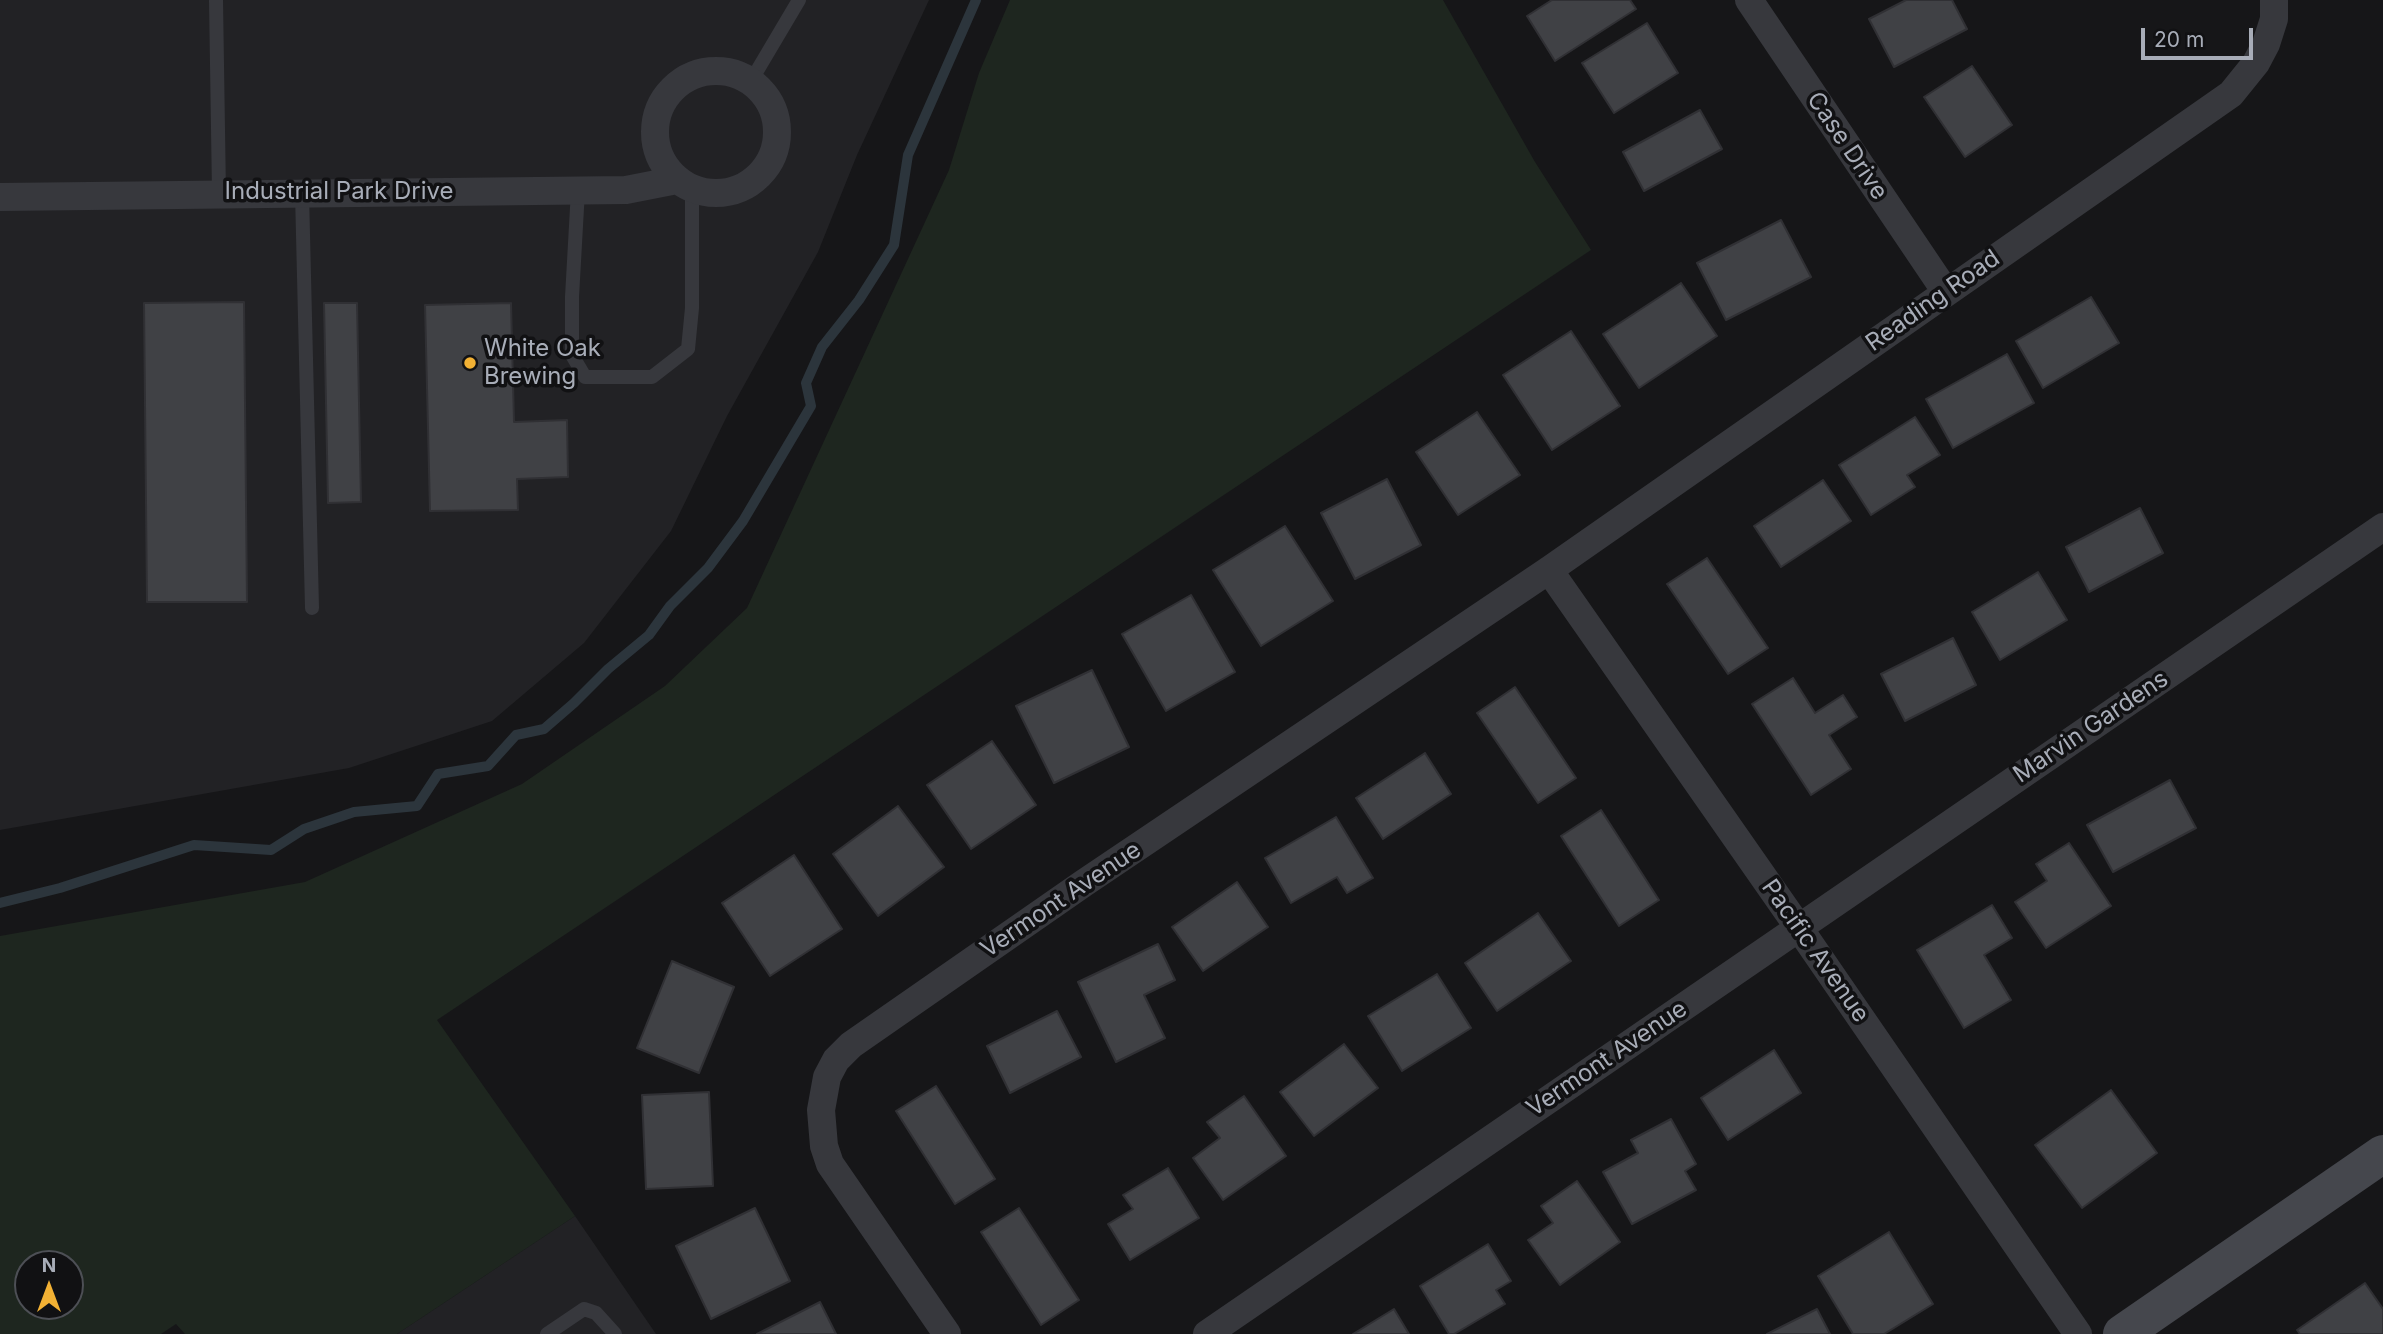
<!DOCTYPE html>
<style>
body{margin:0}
#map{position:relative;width:2383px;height:1334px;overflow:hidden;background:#161618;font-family:Inter,sans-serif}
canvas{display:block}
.north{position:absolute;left:14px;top:1250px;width:70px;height:70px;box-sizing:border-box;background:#111113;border:2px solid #4d4f55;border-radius:50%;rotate:0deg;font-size:19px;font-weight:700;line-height:28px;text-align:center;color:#a8adb8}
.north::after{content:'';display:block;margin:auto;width:24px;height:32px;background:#f2b134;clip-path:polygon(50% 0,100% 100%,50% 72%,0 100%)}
.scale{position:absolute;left:2141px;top:28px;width:112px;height:32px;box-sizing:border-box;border:4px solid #a8adb8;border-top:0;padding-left:9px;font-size:21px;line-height:24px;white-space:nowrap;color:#a8adb8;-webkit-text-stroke:5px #111113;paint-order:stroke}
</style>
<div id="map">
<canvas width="2383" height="1334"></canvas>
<div class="north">N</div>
<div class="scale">20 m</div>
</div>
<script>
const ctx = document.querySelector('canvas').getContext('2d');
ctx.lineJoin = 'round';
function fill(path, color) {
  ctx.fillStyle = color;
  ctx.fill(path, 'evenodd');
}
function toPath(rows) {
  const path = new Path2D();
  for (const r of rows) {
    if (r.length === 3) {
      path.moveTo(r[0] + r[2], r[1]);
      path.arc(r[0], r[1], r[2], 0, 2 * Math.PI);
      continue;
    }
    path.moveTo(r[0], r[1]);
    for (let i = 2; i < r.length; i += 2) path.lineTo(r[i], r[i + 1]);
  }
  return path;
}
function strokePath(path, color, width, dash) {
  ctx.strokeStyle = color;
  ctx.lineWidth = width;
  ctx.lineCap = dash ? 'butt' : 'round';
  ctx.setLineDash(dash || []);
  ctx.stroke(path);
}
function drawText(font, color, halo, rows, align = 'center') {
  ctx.font = font + ' Inter,sans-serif';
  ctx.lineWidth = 7;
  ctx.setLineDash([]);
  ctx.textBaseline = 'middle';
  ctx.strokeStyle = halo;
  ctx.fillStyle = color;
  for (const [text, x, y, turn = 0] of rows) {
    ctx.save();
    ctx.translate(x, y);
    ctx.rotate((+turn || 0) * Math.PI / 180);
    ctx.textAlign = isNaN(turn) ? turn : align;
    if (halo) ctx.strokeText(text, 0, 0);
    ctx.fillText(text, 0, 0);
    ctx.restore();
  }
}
fill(toPath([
 [0,0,929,0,857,155,818,252,727,416,671,531,584,643,492,721,349,768,0,830],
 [575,1216,656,1334,397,1334]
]), '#222225');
fill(toPath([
 [1010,0,1443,0,1535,162,1591,250,437,1020,575,1216,397,1334,185,1334,176,1324,161,1334,0,1334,0,936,305,882,522,784,665,686,747,608,949,170,979,73],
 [28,1264,70,1264,70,1306,28,1306]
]), '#1e261f');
strokePath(toPath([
 [0,903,60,888,194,845,271,850,304,829,354,812,417,806,438,774,488,766,516,735,544,729,574,703,608,669,649,635,670,606,708,568,743,521,811,406,806,383,822,347,859,300,894,245,908,155,976,0]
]), '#2c353c', 10);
const building = toPath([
 [1552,0,1630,0,1636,9,1555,61,1527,16,1552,0],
 [1906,0,1952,0,1967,29,1894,67,1869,19,1906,0],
 [1647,23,1678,73,1614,113,1582,63,1647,23],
 [1972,66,2012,125,1965,157,1924,97,1972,66],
 [1700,110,1722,149,1644,191,1623,152,1700,110],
 [1781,220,1811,277,1726,320,1697,263,1781,220],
 [1681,283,1717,336,1639,388,1603,334,1681,283],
 [2091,297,2119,343,2043,388,2016,341,2091,297],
 [244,302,247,602,147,602,144,303,244,302],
 [324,303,357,303,361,502,328,503,324,303],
 [511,303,514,422,567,420,568,477,517,479,518,510,430,511,425,305,511,303],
 [1571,331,1620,406,1552,450,1503,375,1571,331],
 [2007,354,2034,403,1953,448,1926,399,2007,354],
 [1477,412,1520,475,1458,515,1416,452,1477,412],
 [1915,417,1940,455,1907,475,1915,487,1871,515,1839,465,1915,417],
 [1387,479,1421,545,1355,579,1321,513,1387,479],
 [1823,480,1851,521,1781,567,1754,526,1823,480],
 [2140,508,2163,553,2089,592,2066,547,2140,508],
 [1285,526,1333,601,1261,646,1213,570,1285,526],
 [1707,558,1768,648,1728,674,1667,584,1707,558],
 [2038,572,2067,620,2000,660,1972,612,2038,572],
 [1191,595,1235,672,1166,711,1122,634,1191,595],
 [1953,638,1976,685,1905,721,1881,674,1953,638],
 [1092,670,1129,747,1054,783,1016,706,1092,670],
 [1793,678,1815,713,1843,695,1857,717,1829,735,1851,769,1811,795,1752,704,1793,678],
 [1515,687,1576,778,1538,803,1477,713,1515,687],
 [992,741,1036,805,971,849,927,785,992,741],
 [1425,753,1451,794,1383,839,1356,798,1425,753],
 [2170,780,2196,828,2113,872,2087,825,2170,780],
 [898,806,944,867,878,916,833,854,898,806],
 [1601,810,1659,900,1619,926,1561,836,1601,810],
 [1336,817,1373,878,1347,893,1337,877,1291,903,1265,858,1336,817],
 [2069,843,2111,906,2046,948,2015,902,2047,881,2036,864,2069,843],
 [794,855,842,929,770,976,722,903,794,855],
 [1237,882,1268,927,1203,971,1172,927,1237,882],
 [1992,905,2012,938,1984,955,2011,1000,1964,1028,1917,950,1992,905],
 [1538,913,1571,961,1497,1011,1465,963,1538,913],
 [1158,944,1175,980,1144,995,1165,1038,1116,1062,1078,982,1158,944],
 [672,961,734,987,699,1073,637,1048,672,961],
 [1437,974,1471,1028,1402,1071,1368,1016,1437,974],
 [1057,1011,1081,1057,1010,1093,987,1046,1057,1011],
 [1344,1044,1378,1088,1314,1136,1280,1092,1344,1044],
 [1774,1050,1801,1093,1728,1140,1701,1098,1774,1050],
 [936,1086,995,1179,955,1204,896,1111,936,1086],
 [2111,1090,2157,1153,2082,1208,2035,1145,2111,1090],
 [709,1092,713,1186,646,1189,642,1095,709,1092],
 [1244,1096,1286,1156,1223,1200,1193,1158,1220,1138,1207,1122,1244,1096],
 [1671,1119,1696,1164,1685,1171,1696,1190,1632,1224,1603,1172,1638,1153,1631,1140,1671,1119],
 [1168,1168,1199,1218,1130,1260,1108,1224,1133,1209,1123,1195,1168,1168],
 [1577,1181,1620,1242,1560,1285,1528,1240,1553,1223,1541,1206,1577,1181],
 [755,1208,790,1281,711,1319,676,1246,755,1208],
 [1019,1208,1079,1300,1041,1325,981,1232,1019,1208],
 [1889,1232,1933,1304,1884,1334,1853,1334,1818,1276,1889,1232],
 [1488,1244,1511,1281,1496,1290,1505,1304,1454,1334,1449,1334,1420,1286,1488,1244],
 [2365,1283,2383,1309,2383,1334,2300,1334,2297,1330,2365,1283],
 [820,1302,836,1334,757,1334,820,1302],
 [1394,1309,1409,1334,1353,1334,1394,1309],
 [1817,1309,1830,1334,1767,1334,1817,1309]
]);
fill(building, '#404145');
strokePath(building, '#303034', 2);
strokePath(toPath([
 [216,0,219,193],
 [751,81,799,0],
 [578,190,572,297,572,355,585,377,652,377,688,349,692,308,692,190],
 [302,193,312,608],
 [547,1334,584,1309,596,1313,615,1334]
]), '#37383d', 14);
strokePath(toPath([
 [1749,0,1946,292],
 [716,132,61],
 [0,197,626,190,677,180],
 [1549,570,1799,928,2078,1334],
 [947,1334,830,1164,824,1146,821,1110,827,1077,836,1060,851,1045,1084,883,1549,570,2231,94,2256,63,2266,44,2274,19,2274,0],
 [1207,1334,2383,527]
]), '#37383d', 28);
strokePath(toPath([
 [2122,1334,2383,1154]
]), '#45474d', 38);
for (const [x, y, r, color] of [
 [470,363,7,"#f2b134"]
]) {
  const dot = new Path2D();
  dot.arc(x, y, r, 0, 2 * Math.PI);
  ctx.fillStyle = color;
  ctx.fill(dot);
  strokePath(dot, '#111113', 2.5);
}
drawText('24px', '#a8adb8', '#111113', [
 ["Case Drive",1847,146,56],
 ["Industrial Park Drive",339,192],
 ["Reading Road",1933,301,-35],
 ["Marvin Gardens",2091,727,-34],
 ["Vermont Avenue",1061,900,-34],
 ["Pacific Avenue",1815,951,55],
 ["Vermont Avenue",1607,1059,-34]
]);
drawText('24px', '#a8adb8', '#111113', [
 ["White Oak",484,349],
 ["Brewing",484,377]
], 'left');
</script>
